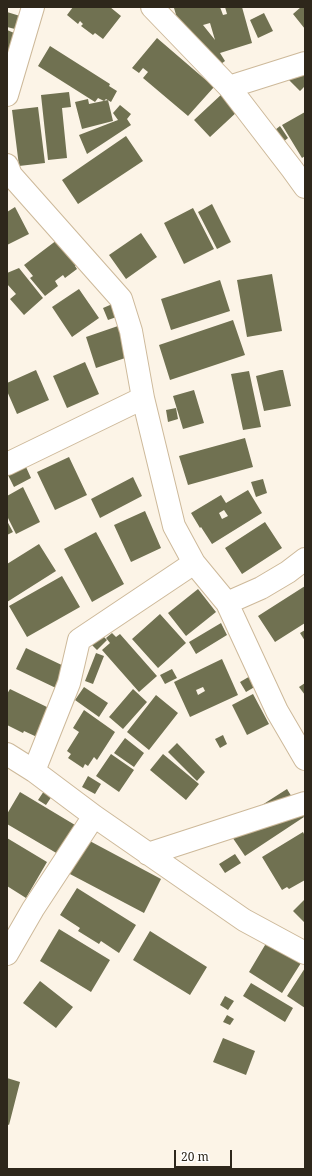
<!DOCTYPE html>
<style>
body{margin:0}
#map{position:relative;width:312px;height:1176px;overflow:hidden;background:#fcf4e7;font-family:"Noto Serif",serif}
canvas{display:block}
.frame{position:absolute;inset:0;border:8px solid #2e271b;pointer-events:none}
.scale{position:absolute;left:174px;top:1150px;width:58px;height:18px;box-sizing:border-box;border:2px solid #2e271b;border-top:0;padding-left:5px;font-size:12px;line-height:14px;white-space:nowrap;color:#2e271b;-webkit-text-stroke:3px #fff;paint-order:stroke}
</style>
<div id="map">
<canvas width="312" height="1176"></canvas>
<div class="frame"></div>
<div class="scale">20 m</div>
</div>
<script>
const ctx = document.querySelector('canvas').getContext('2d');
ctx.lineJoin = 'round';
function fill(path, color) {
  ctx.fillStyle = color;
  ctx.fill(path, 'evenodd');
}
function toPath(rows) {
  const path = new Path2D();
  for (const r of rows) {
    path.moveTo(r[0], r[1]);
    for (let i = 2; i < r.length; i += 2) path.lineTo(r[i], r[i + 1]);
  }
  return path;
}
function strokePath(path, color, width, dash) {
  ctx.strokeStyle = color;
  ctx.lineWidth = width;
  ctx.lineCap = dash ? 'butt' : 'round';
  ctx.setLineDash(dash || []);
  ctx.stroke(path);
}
fill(toPath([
 [73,7,110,7,121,16,103,39,95,33,93,35,81,26,83,24,80,21,78,24,67,15],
 [177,7,220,7,223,15,227,14,225,7,242,7,252,43,220,53,225,61,214,69,177,18,174,8],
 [210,23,215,40,203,25],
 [301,7,305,7,305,29,293,14],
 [7,12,20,16,15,29,7,27],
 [264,13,273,31,258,38,250,20],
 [7,30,19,35,7,65],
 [157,38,214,87,188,116,143,78,148,72,143,68,139,73,132,68],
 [50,46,110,84,109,86,117,91,111,102,106,99,104,101,98,98,95,102,38,66],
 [298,70,305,77,305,86,300,91,288,79],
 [69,92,71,107,62,108,67,158,48,160,41,95],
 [223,93,239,110,210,137,194,120],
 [88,99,89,104,108,100,113,121,82,129,75,102],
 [120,105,131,114,127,119,131,125,87,154,79,135,118,120,113,113],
 [38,107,45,163,19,166,12,110],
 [305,112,305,156,302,158,282,125],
 [280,126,288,138,283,142,275,130],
 [126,136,143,161,78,204,62,180],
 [212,204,231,242,217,249,198,212],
 [15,207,29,234,7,245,7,212],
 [193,208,214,249,184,264,164,223],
 [141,233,157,257,126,279,109,255],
 [57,240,76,265,75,266,77,269,65,278,63,275,55,281,58,286,45,296,30,278,33,276,24,265],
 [19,268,43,298,24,315,10,299,16,294,7,284,7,273],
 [272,274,282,331,247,337,237,280],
 [220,280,230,311,171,330,161,299],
 [79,289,99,318,72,337,52,307],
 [117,302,122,315,108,320,103,308],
 [233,320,245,355,170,380,159,345],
 [118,326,128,357,96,368,86,337],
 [85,362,99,394,67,408,53,376],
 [36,370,49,400,17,414,7,391,7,383],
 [280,370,283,370,291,406,264,411,256,376],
 [249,371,261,427,243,430,231,374],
 [194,390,204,423,183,429,173,396],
 [176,408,178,419,168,422,166,410],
 [245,438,253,467,188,485,179,456],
 [69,457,87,495,55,510,37,472],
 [26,467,31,478,14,487,8,475],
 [133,477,142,496,100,518,91,499],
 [263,479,267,493,256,497,251,482],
 [23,487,40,522,16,534,7,516,7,496],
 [248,490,262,513,212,544,201,527,200,528,191,513,221,495,226,503],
 [224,510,228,516,222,519,219,513],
 [145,511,161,548,131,562,114,525],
 [7,521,13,532,7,535],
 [265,522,282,548,242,574,225,548],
 [96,532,124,584,92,602,64,549],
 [39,544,56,571,7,602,7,564],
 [62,576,80,607,27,637,9,606],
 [305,586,305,623,275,642,258,616],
 [198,589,216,612,186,636,168,613],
 [160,614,186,643,158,668,132,639],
 [221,623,227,635,196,654,189,642],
 [305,630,305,641,300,633],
 [100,633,107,640,97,650,90,643],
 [112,633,116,637,120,634,157,676,139,692,102,650,110,643,106,638],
 [26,648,68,668,58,689,16,669],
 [96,653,104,656,93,684,85,681],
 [222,659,238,695,190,717,174,682],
 [203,687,205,691,198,695,196,690],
 [172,669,177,678,165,684,160,675],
 [252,675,258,685,246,692,240,682],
 [305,683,305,695,299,687],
 [84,687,108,703,99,717,75,700],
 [10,689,51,709,37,737,24,731,23,733,7,725,7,694],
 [133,689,147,702,123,729,109,717],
 [253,694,269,724,247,735,232,705],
 [156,695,178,713,149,750,127,732],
 [84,710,115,732,97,760,94,757,88,766,85,764,83,768,68,758,71,754,67,751,79,732,73,728],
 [223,735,227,744,220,748,215,739],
 [125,738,144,753,134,767,114,753],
 [177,743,205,772,197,781,168,752],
 [111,754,134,770,119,792,96,776],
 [163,754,199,784,186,800,150,770],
 [88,776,101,784,95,794,82,787],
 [287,789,304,817,245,856,226,828],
 [44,791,52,796,46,805,38,800],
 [20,792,75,825,58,854,7,824,7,814],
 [303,832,305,836,305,880,289,889,287,887,282,890,262,857],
 [7,838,47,862,26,898,7,886],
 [86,839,161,879,144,913,68,873],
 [235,854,241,863,225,873,219,864],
 [77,888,136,925,119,953,101,941,99,944,78,931,80,928,60,915],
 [305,899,305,923,293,911],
 [59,929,110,960,91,992,40,961],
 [150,931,207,967,190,995,133,960],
 [271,935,301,963,282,993,249,972],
 [305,968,305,1008,287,996],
 [40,981,73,1007,56,1028,23,1003],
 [251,983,293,1008,285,1022,243,996],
 [225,996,234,1001,228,1010,220,1005],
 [227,1015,234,1019,230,1025,223,1022],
 [223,1038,255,1051,246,1075,213,1062],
 [7,1078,20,1082,9,1125,7,1124]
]), '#707151');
const minor = toPath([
 [152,7,229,87,292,169,305,187],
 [229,87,305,63],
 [7,95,33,7],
 [7,165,11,175,121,299,131,331,143,398,174,526,194,563,227,603,277,711,305,759],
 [7,464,143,398],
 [227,603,261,588,288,572,305,559],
 [7,754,34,771,94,816,244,920,305,953],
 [34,771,69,683,79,640,194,563],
 [148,854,305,803],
 [7,954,33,909,94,816]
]);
strokePath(minor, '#cdb99a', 24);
strokePath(minor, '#fff', 22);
</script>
